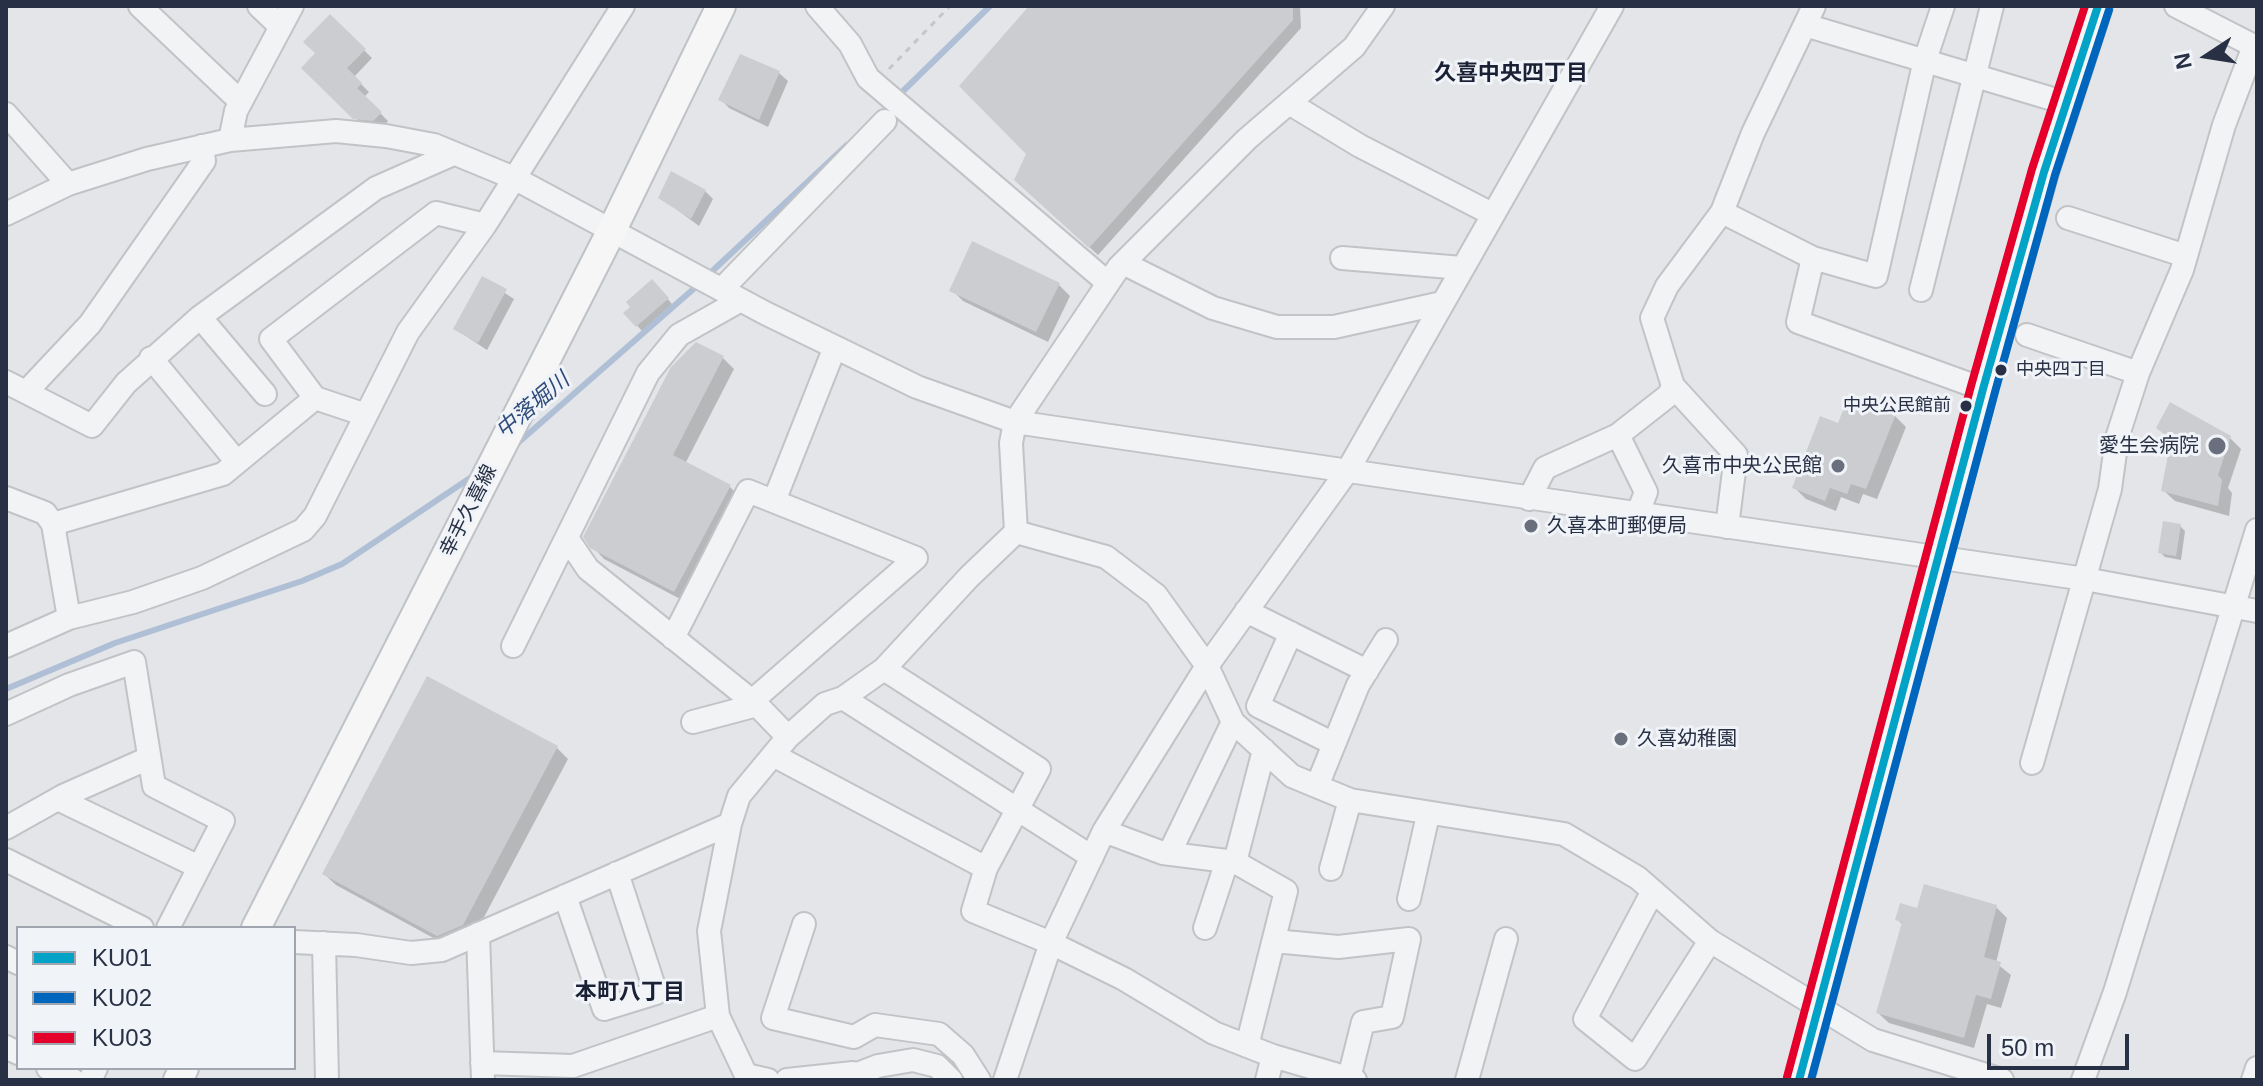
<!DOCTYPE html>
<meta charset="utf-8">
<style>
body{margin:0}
#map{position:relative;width:2263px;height:1086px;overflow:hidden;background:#e3e5e8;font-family:Arial,sans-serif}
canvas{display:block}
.frame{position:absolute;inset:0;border:8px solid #273044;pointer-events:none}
.legend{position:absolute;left:16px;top:926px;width:280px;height:144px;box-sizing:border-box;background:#f0f3f8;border:2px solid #a0a5b0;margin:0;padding:10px 14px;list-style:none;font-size:24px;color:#273044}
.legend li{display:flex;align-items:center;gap:16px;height:40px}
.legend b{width:40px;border:2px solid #a0a5b0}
.north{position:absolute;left:2167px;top:16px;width:80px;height:80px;-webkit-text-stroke:6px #f0f3f8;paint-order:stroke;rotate:258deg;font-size:22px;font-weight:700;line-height:32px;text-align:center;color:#273044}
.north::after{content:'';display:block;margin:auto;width:28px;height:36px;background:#273044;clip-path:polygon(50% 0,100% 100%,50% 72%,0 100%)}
.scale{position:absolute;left:1987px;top:1034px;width:142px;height:36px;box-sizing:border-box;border:4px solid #273044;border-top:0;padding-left:10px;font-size:24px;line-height:28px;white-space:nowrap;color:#273044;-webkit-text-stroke:6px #f0f3f8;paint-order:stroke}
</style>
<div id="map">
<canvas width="2263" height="1086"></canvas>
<div class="frame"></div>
<ul class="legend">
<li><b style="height:10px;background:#02a3c7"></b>KU01</li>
<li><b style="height:10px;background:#0065bd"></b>KU02</li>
<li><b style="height:10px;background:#e4002b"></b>KU03</li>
</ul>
<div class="north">N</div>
<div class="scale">50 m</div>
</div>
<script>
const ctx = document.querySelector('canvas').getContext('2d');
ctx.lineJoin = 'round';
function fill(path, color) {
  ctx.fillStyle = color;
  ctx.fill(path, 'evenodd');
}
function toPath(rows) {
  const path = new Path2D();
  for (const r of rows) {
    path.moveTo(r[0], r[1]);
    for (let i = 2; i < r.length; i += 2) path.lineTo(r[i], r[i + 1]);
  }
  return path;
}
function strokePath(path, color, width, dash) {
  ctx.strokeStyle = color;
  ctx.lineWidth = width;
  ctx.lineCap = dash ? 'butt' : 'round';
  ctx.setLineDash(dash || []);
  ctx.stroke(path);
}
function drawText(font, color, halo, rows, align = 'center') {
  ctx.font = font + ' Arial,"Noto Sans JP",sans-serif';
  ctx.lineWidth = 6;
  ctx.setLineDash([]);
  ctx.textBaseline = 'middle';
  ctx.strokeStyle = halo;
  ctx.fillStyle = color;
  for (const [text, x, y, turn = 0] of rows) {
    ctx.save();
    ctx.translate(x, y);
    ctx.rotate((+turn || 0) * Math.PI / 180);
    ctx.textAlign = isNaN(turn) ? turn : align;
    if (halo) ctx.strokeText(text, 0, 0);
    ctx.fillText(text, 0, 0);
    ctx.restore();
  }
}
fill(toPath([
 [1032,6,1300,6,1301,28,1098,255,1025,188],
 [330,17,372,58,354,77,369,92,364,97,388,121,382,128,364,126,304,68,318,53],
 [741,56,779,73,788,81,768,127,729,108,721,99],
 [705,191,713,199,699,226,661,198],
 [482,278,514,299,487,350,455,329],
 [652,281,672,304,642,331,626,313],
 [1058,284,1070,296,1048,342,963,301,952,290],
 [723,358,734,369,685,464,730,487,741,498,686,602,604,559,592,546],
 [1895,416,1906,427,1877,499,1863,494,1859,504,1841,497,1836,511,1806,499,1795,488,1839,426],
 [2158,428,2230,438,2241,449,2228,488,2232,493,2229,516,2175,501,2163,490,2172,441],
 [2180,526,2185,531,2181,560,2165,557,2160,552],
 [428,678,557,748,568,759,474,936,450,947,336,885,324,874],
 [1996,907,2007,918,1996,963,2011,975,2001,1008,1987,1004,1974,1048,1889,1023,1878,1013,1903,925,1897,919,1919,911]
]), '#0003');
strokePath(toPath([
 [898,96,990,6],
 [706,277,847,145],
 [511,449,698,285],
 [6,689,115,643,302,581,342,564,476,474]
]), '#aebfd6', 6);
fill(toPath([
 [1029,6,1293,6,1293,20,1089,248,1014,180,1026,154,959,86],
 [330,14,366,49,347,68,362,83,357,88,382,112,373,121,353,119,301,68,315,53,303,42],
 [740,54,780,71,759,120,718,100],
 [671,171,706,190,691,219,658,198],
 [972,241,1060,283,1036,332,949,291],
 [482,276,507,289,478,343,453,329],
 [652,279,669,298,636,327,623,313,630,307,626,302],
 [696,342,724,356,673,455,731,485,674,592,590,548,583,537,671,367],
 [1849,395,1896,414,1866,489,1851,484,1847,494,1830,488,1825,501,1792,488,1820,416,1838,423],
 [2170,402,2231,436,2218,475,2222,480,2218,506,2161,491,2171,439,2156,428],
 [2163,521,2181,524,2176,556,2158,553],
 [427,676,558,746,463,925,437,936,322,874],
 [1924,884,1997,905,1984,957,2001,962,1991,999,1976,995,1964,1038,1876,1013,1902,922,1895,920,1900,903,1917,908]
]), '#cbcdd1');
const minor = toPath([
 [140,6,241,102],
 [259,6,281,27],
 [817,6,850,44,868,78,1108,283],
 [1805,25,2066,103],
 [1289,103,1360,146,1492,214],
 [6,114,68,184],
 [230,140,236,111,292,6],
 [1722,212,1813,258,1798,322,1983,389],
 [6,214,68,184,147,159,230,140,336,131,386,136,434,145,514,178,765,313,917,387,1015,422,2085,579,2257,611],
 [2068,218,2186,256],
 [1342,258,1462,268],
 [1813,258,1876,276,1925,60,1943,6],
 [1123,263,1213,308,1277,327,1334,327,1442,303],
 [722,289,885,121],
 [1921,290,1992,6],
 [200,317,265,394],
 [2027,335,2138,373],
 [151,358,237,462],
 [6,382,92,426,126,383,200,317,376,188,451,155],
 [1673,386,1736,455,1727,527],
 [27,391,90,324,204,161,202,146],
 [366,415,315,398,271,339,436,213,485,225],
 [1618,435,1646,492,1637,515],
 [6,498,45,513,53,524,223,474,315,398],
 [1529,499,1545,468,1618,435,1669,395,1673,386,1652,318,1667,286,1722,212,1753,133,1814,6],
 [774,501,835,347],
 [53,524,69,618],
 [1016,532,1106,557,1156,595,1207,666,1233,722,1292,776,1350,800,1564,834,1638,878,1710,941,1873,1040,2002,1080],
 [567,538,588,569,757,705,788,737],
 [1246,611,1367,671],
 [1291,633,1258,706,1334,744],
 [673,638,748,491,916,558,752,701],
 [6,646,69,618,133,602,202,578,303,530,315,516,408,332,485,225,623,6],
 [513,646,648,373,679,335,741,300],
 [884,669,1039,769,986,868,973,911,1051,943,1124,979,1214,1033,1273,1056,1355,1080],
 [843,698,1092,857],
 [6,714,69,685,134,662,154,786,223,821,168,928],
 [693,722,757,705],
 [773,755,986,868],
 [2032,763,2110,489,2117,438,2138,373,2182,270,2224,125,2254,46,2176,6],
 [1317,786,1358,685,1386,640],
 [58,799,199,867],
 [6,828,63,796,149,758],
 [1104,831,1163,853,1235,862,1286,891,1247,1046],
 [1169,854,1233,722],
 [6,860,142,928],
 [1235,862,1264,750],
 [1331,869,1350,800],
 [1653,891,1585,1019,1635,1059,1710,941],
 [565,896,604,1009,656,993,617,873],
 [1409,899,1428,815],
 [804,924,773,1018,854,1037,875,1025,939,1034,963,1055,979,1080],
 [1205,928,1227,861],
 [478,934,483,1080],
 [1274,941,1338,947,1409,939,1392,1017,1363,1022,1349,1078],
 [294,942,356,945,411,953,442,950,730,824],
 [324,943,327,1080],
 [6,957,18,963],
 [718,1016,746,1075,768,1080],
 [6,1047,18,1053],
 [482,1063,573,1066,718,1016,709,931,730,824,739,796,788,737,825,704,843,698,884,669,969,577,1016,532,1011,443,1015,422,1119,267,1247,139,1354,47,1383,6],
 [48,1068,73,1080],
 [90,1080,96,1068],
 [787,1080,853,1073],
 [842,1080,878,1066,913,1060,937,1066,951,1080],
 [1005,1080,1051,943,1104,831,1207,666,1348,470,1612,6],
 [1267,1080,1273,1056],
 [1467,1080,1506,939],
 [2083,1080,2115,992,2257,530],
 [2253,1080,2257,1068]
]);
const major = toPath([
 [256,928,612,230,721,6],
 [178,1080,184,1068],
 [1799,1080,1983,389,2044,172,2098,6]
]);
strokePath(minor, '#c1c3c6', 26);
strokePath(major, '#bfc2c6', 32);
strokePath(toPath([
 [889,69,950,6]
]), '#c4c6cb', 3, [6, 6]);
strokePath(minor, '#f2f3f5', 22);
strokePath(major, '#f6f6f7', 28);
strokePath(toPath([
 [1799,1080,1983,389,2044,172,2098,6]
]), '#02a3c7', 8);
strokePath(toPath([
 [1811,1080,1995,392,2055,175,2109,10]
]), '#0065bd', 8);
strokePath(toPath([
 [1787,1077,1971,386,2032,169,2085,6]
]), '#e4002b', 8);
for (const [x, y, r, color] of [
 [2001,370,7,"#273044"],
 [1966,406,7,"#273044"],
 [2217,446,10,"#696f7d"],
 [1838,466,8,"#696f7d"],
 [1531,526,8,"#696f7d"],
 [1621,739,8,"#696f7d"]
]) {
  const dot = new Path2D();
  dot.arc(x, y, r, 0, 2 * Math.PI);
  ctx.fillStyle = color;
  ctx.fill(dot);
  strokePath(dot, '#f0f3f8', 3);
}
drawText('18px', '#273044', '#f0f3f8', [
 ["中央四丁目",2016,370],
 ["中央公民館前",1951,406,"right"]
], 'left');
drawText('20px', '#273044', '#f0f3f8', [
 ["愛生会病院",2199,446],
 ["久喜市中央公民館",1822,466],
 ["久喜本町郵便局",1547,526,"left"],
 ["久喜幼稚園",1637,739,"left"]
], 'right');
drawText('20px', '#273044', '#f0f3f8', [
 ["幸手久喜線",469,511,-63]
]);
drawText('bold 22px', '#1a2135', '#f0f3f8', [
 ["久喜中央四丁目",1511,74],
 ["本町八丁目",630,993]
]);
drawText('italic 22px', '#2e4c7b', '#f0f3f8', [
 ["中落堀川",533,406,-40]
]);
</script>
